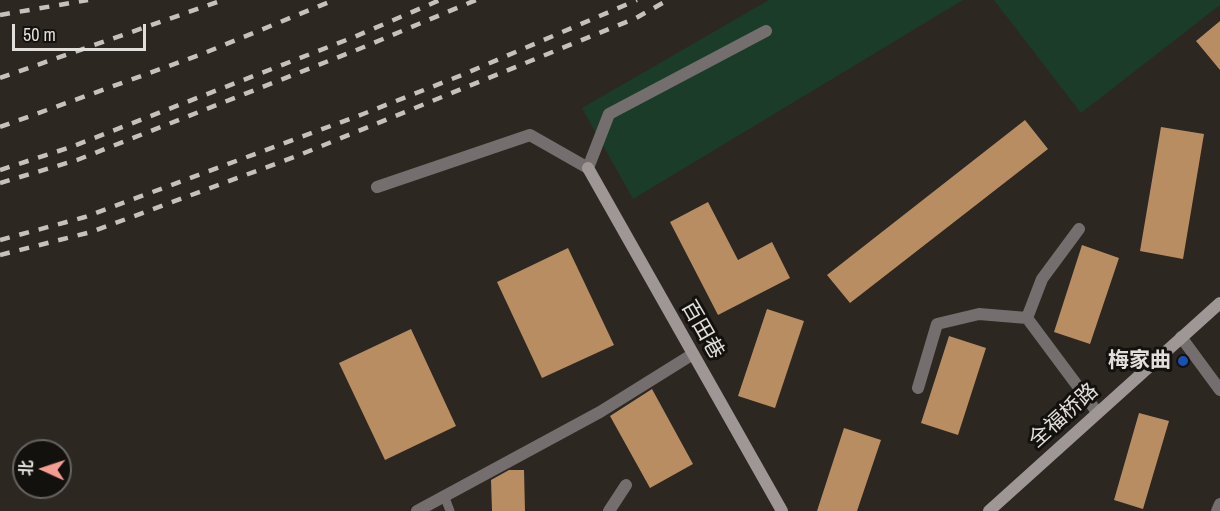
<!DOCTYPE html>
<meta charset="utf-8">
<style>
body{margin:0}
#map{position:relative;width:1220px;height:511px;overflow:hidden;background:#2d2721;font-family:"Archivo Narrow","Noto Sans SC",sans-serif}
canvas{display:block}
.north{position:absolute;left:12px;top:439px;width:60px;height:60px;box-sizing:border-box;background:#13110e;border:2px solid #666360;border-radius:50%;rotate:273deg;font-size:16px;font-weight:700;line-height:24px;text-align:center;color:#e2deda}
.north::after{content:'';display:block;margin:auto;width:21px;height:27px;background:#f59d90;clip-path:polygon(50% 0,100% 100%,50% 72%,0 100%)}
.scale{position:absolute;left:12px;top:24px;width:134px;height:27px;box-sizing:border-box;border:3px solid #e2deda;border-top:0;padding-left:8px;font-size:18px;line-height:21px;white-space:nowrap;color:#e2deda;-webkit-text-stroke:4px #13110e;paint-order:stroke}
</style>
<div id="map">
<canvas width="1220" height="511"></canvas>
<div class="north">北</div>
<div class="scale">50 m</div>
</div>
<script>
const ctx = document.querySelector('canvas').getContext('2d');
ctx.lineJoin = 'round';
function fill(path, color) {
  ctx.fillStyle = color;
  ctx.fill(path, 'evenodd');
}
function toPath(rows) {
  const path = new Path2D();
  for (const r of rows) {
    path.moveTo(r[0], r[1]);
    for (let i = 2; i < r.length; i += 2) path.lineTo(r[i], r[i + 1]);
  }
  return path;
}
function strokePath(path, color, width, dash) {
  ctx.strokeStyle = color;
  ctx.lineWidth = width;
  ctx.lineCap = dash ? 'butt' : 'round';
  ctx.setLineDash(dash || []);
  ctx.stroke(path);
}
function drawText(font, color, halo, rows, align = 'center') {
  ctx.font = font + ' "Archivo Narrow","Noto Sans SC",sans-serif';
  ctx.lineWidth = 6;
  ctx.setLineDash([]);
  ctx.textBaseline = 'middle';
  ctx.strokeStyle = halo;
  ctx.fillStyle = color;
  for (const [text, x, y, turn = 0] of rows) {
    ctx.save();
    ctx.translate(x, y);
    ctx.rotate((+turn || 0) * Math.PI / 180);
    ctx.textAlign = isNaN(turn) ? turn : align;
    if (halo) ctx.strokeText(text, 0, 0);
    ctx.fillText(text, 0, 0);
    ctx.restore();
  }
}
fill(toPath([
 [769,0,963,0,633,199,582,108],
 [994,0,1220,0,1220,5,1081,113]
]), '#1c3c2a');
fill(toPath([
 [1220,21,1220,70,1196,41],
 [1025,120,1048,149,850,303,827,275],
 [1161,127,1204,134,1183,259,1140,251],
 [708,202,738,260,772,242,790,278,718,315,670,222],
 [1082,245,1119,258,1090,344,1054,332],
 [568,248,614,345,542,378,497,282],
 [767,309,804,321,775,408,738,396],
 [411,329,456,426,385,460,339,363],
 [949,336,986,348,958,435,921,423],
 [652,389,693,464,650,488,610,416],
 [1139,413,1169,421,1143,509,1114,500],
 [844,428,881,440,857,511,817,511],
 [509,470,524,470,525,511,492,511,491,480]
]), '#b88d62');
strokePath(toPath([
 [444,495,450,511]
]), '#746f6e', 9);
strokePath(toPath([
 [377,187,530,135,588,168,609,114,766,31],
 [1027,318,1097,412],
 [1181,337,1220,390],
 [918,388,937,324,979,314,1027,318,1042,279,1079,229],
 [417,511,600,412,693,354],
 [609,511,626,485],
 [1217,511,1220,504]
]), '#746f6e', 12);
strokePath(toPath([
 [588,168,782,511],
 [989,511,1220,303]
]), '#9f9795', 12);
strokePath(toPath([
 [0,15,88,0],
 [0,78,223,0],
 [0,127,202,54,334,0],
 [0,170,71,147,354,37,440,0],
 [0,183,77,160,359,49,476,0],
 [0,240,85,217,363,114,462,75,637,0],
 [0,255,91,232,297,156,636,18,668,0]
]), '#c5c1bd', 4.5, [10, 10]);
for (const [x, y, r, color] of [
 [1183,361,6,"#1a4fb4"]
]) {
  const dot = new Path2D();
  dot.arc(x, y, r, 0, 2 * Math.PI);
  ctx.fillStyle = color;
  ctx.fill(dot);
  strokePath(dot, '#13110e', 2);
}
drawText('21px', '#e2deda', '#13110e', [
 ["百田巷",702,330,60],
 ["全福桥路",1064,416,-42]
]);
drawText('bold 21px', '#e2deda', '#13110e', [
 ["梅家曲",1171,361]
], 'right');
</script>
